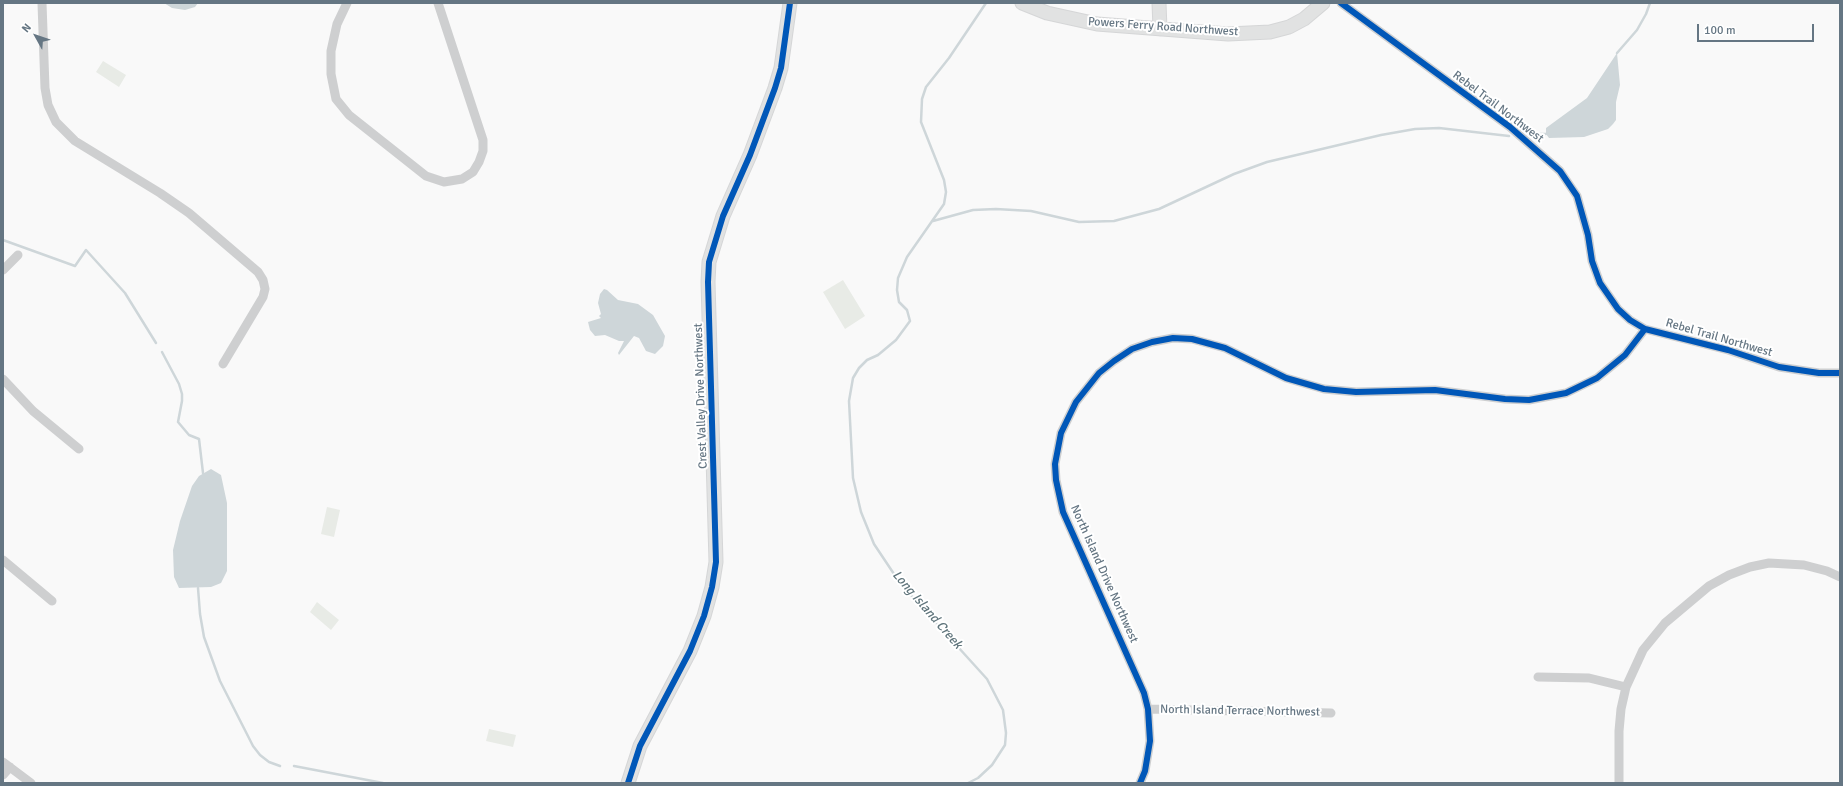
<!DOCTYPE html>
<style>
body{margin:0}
#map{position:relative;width:1843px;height:786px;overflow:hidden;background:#f9f9f9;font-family:Signika,sans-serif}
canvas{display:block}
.frame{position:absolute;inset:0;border:4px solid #657683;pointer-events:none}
.north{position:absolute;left:16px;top:16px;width:40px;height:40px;-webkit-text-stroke:3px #fff;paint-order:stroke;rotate:310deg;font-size:11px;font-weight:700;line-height:16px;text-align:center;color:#657683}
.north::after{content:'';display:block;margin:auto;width:14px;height:18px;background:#657683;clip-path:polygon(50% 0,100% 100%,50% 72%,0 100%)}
.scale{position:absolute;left:1697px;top:24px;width:117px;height:18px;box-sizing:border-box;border:2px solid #657683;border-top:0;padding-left:5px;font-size:12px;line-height:14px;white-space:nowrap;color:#657683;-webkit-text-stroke:3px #fff;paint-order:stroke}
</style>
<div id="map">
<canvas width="1843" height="786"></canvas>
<div class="frame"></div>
<div class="north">N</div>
<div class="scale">100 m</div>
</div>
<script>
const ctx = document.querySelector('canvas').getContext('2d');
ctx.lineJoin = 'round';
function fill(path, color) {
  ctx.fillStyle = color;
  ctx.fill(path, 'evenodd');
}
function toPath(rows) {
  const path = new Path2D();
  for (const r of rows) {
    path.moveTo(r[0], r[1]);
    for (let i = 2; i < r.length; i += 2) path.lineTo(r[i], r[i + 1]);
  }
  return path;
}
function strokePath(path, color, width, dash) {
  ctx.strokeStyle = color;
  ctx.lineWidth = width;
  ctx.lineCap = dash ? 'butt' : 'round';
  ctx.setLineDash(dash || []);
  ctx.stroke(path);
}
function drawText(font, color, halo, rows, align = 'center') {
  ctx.font = font + ' Signika,sans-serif';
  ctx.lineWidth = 4;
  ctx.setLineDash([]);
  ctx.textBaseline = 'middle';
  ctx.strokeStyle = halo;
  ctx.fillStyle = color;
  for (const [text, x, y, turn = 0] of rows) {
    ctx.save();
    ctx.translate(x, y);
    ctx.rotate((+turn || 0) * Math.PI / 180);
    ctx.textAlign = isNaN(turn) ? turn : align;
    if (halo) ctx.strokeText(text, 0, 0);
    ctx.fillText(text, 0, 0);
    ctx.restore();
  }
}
fill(toPath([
 [103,61,126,75,119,87,96,72],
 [843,280,865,316,845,329,823,292],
 [327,507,340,510,334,537,321,534],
 [317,602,339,620,331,630,310,612],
 [489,729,516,735,513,747,486,741]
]), '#e8ebe6');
fill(toPath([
 [164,3,198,3,195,7,185,10,172,8],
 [1617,53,1620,85,1616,102,1616,120,1613,124,1608,129,1584,137,1549,138,1546,134,1546,128,1587,98],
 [604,289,607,290,618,300,638,304,653,315,665,336,663,346,655,354,646,351,639,338,634,336,619,355,618,353,624,341,619,341,605,335,595,336,590,330,588,322,601,318,599,316,601,314,598,303,600,294],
 [211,469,221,475,227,503,227,571,221,583,211,587,179,588,174,577,173,550,180,521,192,486,199,476]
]), '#ced6d9');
strokePath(toPath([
 [1617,53,1637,30,1646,14,1650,3],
 [1529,134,1546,134],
 [933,221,973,210,996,209,1031,211,1079,222,1114,221,1159,209,1234,174,1267,162,1381,135,1415,129,1439,128,1509,136],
 [3,240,75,266,86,250,125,293,156,343],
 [162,352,179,384,182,394,182,401,178,422,189,435,199,439,203,473],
 [198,588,200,614,204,637,220,681,253,746,260,755,269,762,280,766],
 [294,766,383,783],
 [968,783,978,778,992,765,1005,745,1006,733,1003,710,987,679,900,583,874,544,861,512,853,478,849,401,853,378,859,368,867,360,878,355,896,340,910,321,907,310,899,302,897,290,898,278,907,257,944,204,946,192,944,180,921,122,922,99,926,87,949,58,986,3]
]), '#ced6d9', 2.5);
const secondary = toPath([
 [1022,3,1047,13,1097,24,1228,34,1270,32,1289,27,1304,19,1323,3],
 [1159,3,1160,29],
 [628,783,640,746,690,651,704,616,712,587,716,562,708,282,709,262,723,216,750,155,775,88,781,68,790,3]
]);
strokePath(secondary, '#d5d6d7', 15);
strokePath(toPath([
 [42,3,45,88,48,105,56,122,75,141,160,193,189,213,258,272,263,280,265,289,263,297,223,364],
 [347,3,337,24,331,51,331,74,336,99,349,115,426,176,444,182,462,179,473,172,479,162,483,151,483,140,438,3],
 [1341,3,1510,127,1560,171,1577,196,1588,235,1592,261,1600,283,1618,309,1630,320,1645,329,1728,350,1779,367,1819,373,1840,373],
 [3,270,18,255],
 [3,379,33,411,79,449],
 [3,560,52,601],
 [1538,677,1589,678,1626,687],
 [1148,709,1331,713],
 [3,762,31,783],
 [3,775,10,767],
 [1140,783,1145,771,1150,741,1148,709,1144,693,1063,512,1056,480,1055,464,1061,433,1076,402,1099,373,1114,361,1132,349,1152,342,1173,338,1192,339,1225,348,1286,378,1324,389,1356,392,1435,390,1505,399,1529,400,1566,393,1597,378,1625,355,1645,329],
 [1619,783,1619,731,1621,709,1626,687,1643,650,1665,623,1709,586,1729,575,1750,567,1769,563,1804,565,1827,571,1840,577]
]), '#cecfd0', 9);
strokePath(secondary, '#e1e2e2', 13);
strokePath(toPath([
 [1341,3,1510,127,1560,171,1577,196,1588,235,1592,261,1600,283,1618,309,1630,320,1645,329,1728,350,1779,367,1819,373,1840,373],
 [628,783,640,746,690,651,704,616,712,587,716,562,708,282,709,262,723,216,750,155,775,88,781,68,790,3],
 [1140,783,1145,771,1150,741,1148,709,1144,693,1063,512,1056,480,1055,464,1061,433,1076,402,1099,373,1114,361,1132,349,1152,342,1173,338,1192,339,1225,348,1286,378,1324,389,1356,392,1435,390,1505,399,1529,400,1566,393,1597,378,1625,355,1645,329]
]), '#0057b8', 6);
drawText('12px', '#657683', '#fff', [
 ["Powers Ferry Road Northwest",1163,27,4],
 ["Rebel Trail Northwest",1498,107,37],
 ["Rebel Trail Northwest",1719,338,16],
 ["Crest Valley Drive Northwest",701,396,-92],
 ["North Island Drive Northwest",1104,574,66],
 ["North Island Terrace Northwest",1240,711,1]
]);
drawText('italic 13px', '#60757c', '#fff', [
 ["Long Island Creek",927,610,49]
]);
</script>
